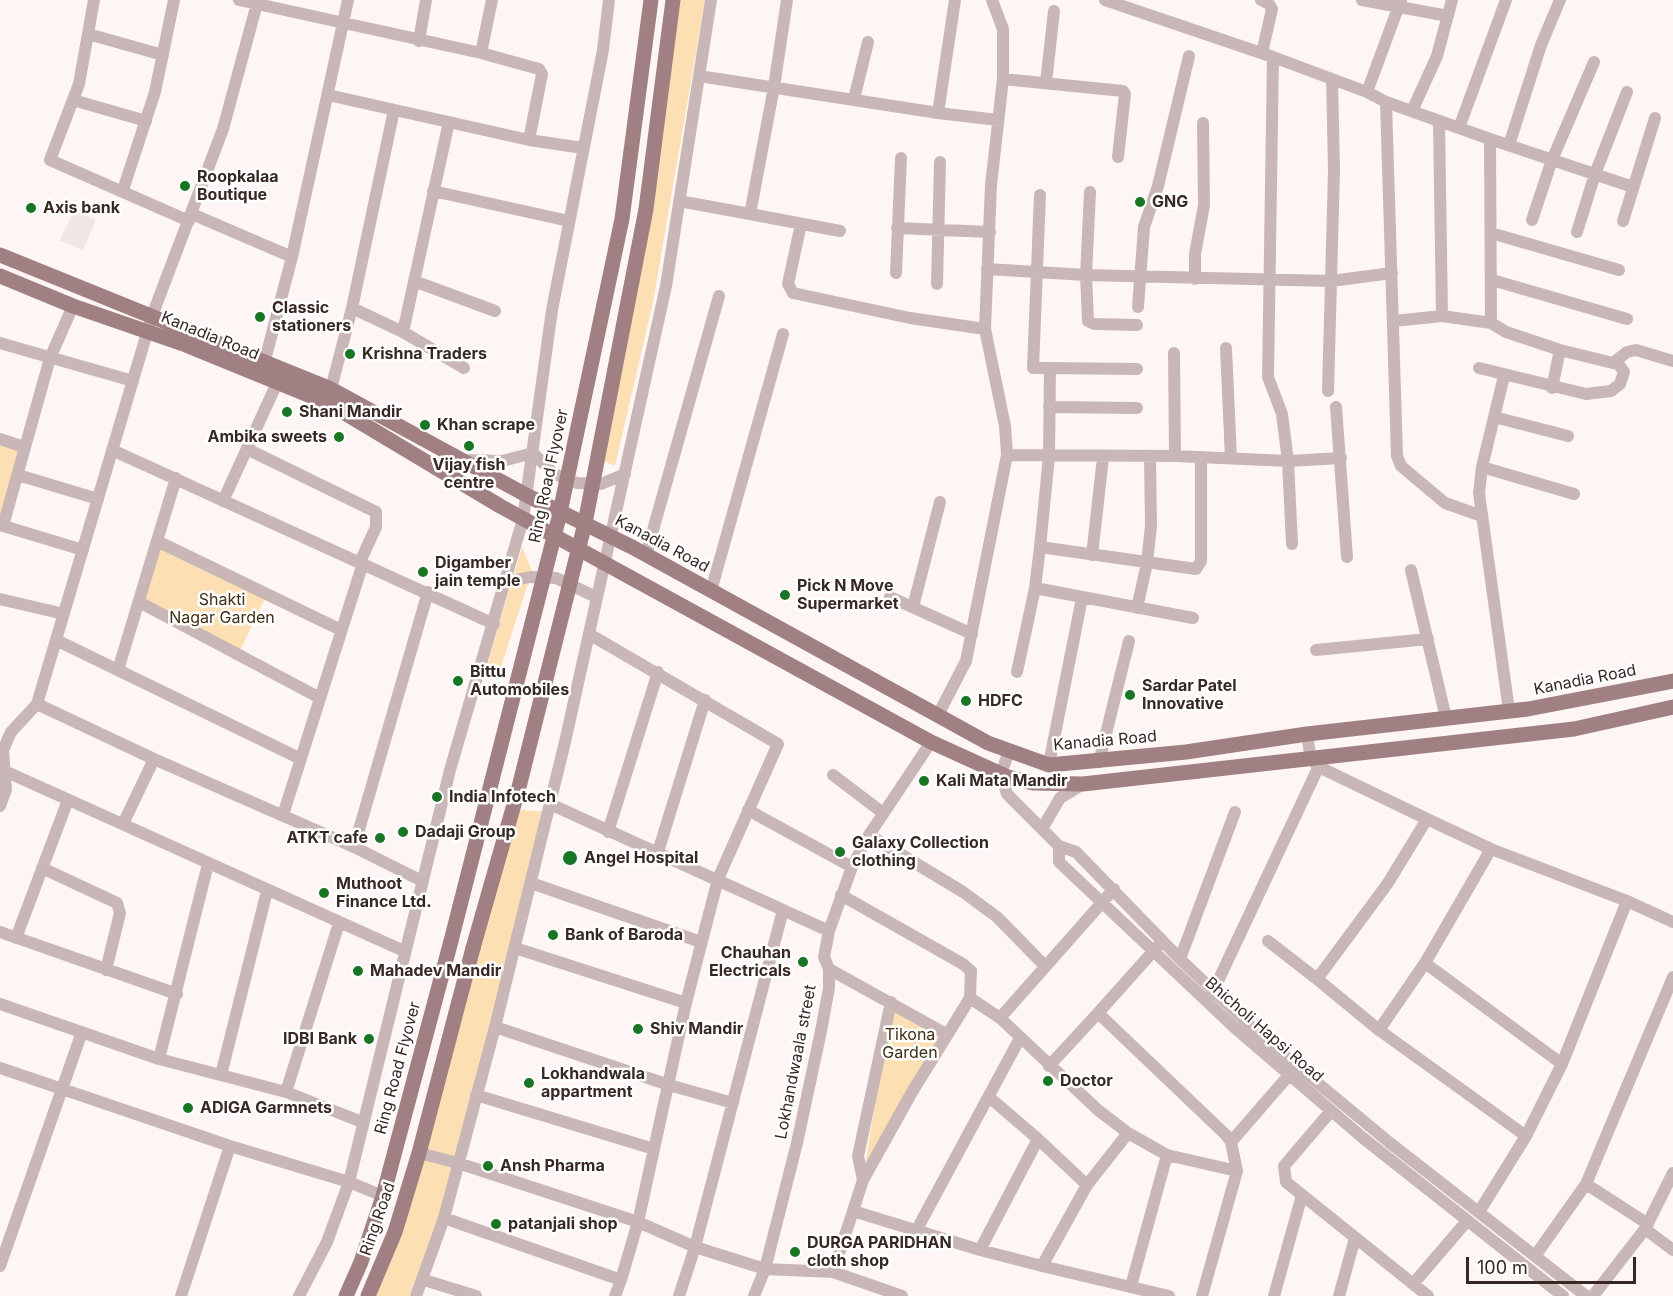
<!DOCTYPE html>
<style>
body{margin:0}
#map{position:relative;width:1673px;height:1296px;overflow:hidden;background:#fef6f4;font-family:Inter,sans-serif}
canvas{display:block}
.scale{position:absolute;left:1466px;top:1257px;width:170px;height:27px;box-sizing:border-box;border:3px solid #372824;border-top:0;padding-left:8px;font-size:18px;line-height:21px;white-space:nowrap;color:#372824;-webkit-text-stroke:4px #fff;paint-order:stroke}
</style>
<div id="map">
<canvas width="1673" height="1296"></canvas>
<div class="scale">100 m</div>
</div>
<script>
const ctx = document.querySelector('canvas').getContext('2d');
ctx.lineJoin = 'round';
function fill(path, color) {
  ctx.fillStyle = color;
  ctx.fill(path, 'evenodd');
}
function toPath(rows) {
  const path = new Path2D();
  for (const r of rows) {
    path.moveTo(r[0], r[1]);
    for (let i = 2; i < r.length; i += 2) path.lineTo(r[i], r[i + 1]);
  }
  return path;
}
function strokePath(path, color, width, dash) {
  ctx.strokeStyle = color;
  ctx.lineWidth = width;
  ctx.lineCap = dash ? 'butt' : 'round';
  ctx.setLineDash(dash || []);
  ctx.stroke(path);
}
function drawText(font, color, halo, rows, align = 'center') {
  ctx.font = font + ' Inter,sans-serif';
  ctx.lineWidth = 5;
  ctx.setLineDash([]);
  ctx.textBaseline = 'middle';
  ctx.strokeStyle = halo;
  ctx.fillStyle = color;
  for (const [text, x, y, turn = 0] of rows) {
    ctx.save();
    ctx.translate(x, y);
    ctx.rotate((+turn || 0) * Math.PI / 180);
    ctx.textAlign = isNaN(turn) ? turn : align;
    if (halo) ctx.strokeText(text, 0, 0);
    ctx.fillText(text, 0, 0);
    ctx.restore();
  }
}
fill(toPath([
 [74,210,96,220,83,250,60,240]
]), '#f0e6e4');
fill(toPath([
 [680,0,705,0,653,302,615,466,602,460],
 [0,439,24,447,0,525],
 [157,541,267,594,238,655,139,602],
 [522,547,532,571,500,670,487,665],
 [506,809,548,812,469,1138,409,1296,364,1296,395,1232],
 [890,1006,946,1034,863,1180]
]), '#fcdfb2');
strokePath(toPath([
 [94,0,79,84,50,160,189,221],
 [239,0,481,53,539,69,542,74,529,140],
 [1105,0,1273,57,1367,92,1386,102,1490,139,1491,323],
 [1261,0,1269,4,1272,9,1262,53],
 [1362,0,1448,16],
 [88,34,163,55],
 [419,41,426,0],
 [481,53,492,0],
 [1273,57,1268,377,1282,414,1288,461,1292,544],
 [699,76,938,113,998,120],
 [1003,79,1123,91,1125,94,1118,157],
 [1046,83,1054,11],
 [1367,92,1401,0],
 [328,95,529,140,583,148],
 [854,99,868,42],
 [73,100,146,121],
 [1386,102,1397,456,1401,466,1445,503,1482,516],
 [1412,111,1437,56,1452,0],
 [938,113,955,0],
 [1459,128,1506,0],
 [1490,139,1633,187],
 [1509,145,1541,45,1560,0],
 [123,190,155,92,174,0],
 [433,191,569,221],
 [1090,192,1086,275,1088,321,1094,324,1137,325],
 [1040,195,1033,368,1050,368],
 [679,201,750,214,774,87,787,0],
 [192,214,292,257],
 [750,214,840,231],
 [1532,220,1552,160,1594,62],
 [1623,221,1655,118],
 [801,224,788,284,793,293,910,318,985,329],
 [897,228,990,232],
 [1577,232,1595,174,1627,92],
 [1491,233,1619,270],
 [987,269,1086,275,1331,281,1392,273],
 [896,273,901,158],
 [1195,279,1195,254,1204,205,1203,123],
 [1492,280,1627,319],
 [414,281,495,311],
 [937,284,940,162],
 [1138,307,1144,227,1158,186,1189,56],
 [352,308,403,332,464,368],
 [1442,316,1491,323,1506,332,1560,350,1613,363,1627,352,1636,350,1673,361],
 [1394,321,1442,316,1439,121],
 [403,332,449,122],
 [0,343,133,381],
 [1226,348,1231,458],
 [1174,353,1175,456,1288,461,1341,458],
 [265,360,292,257,348,0],
 [1479,368,1586,394,1611,391,1620,384,1624,372,1617,362],
 [1504,376,1482,467,1479,493,1509,711],
 [1552,388,1560,350],
 [331,389,352,308,394,110],
 [1328,391,1334,171,1332,79],
 [1049,407,1137,408],
 [1336,407,1347,557],
 [1494,417,1568,436],
 [0,439,24,447],
 [247,449,376,512,376,527,360,562],
 [112,450,494,624],
 [1007,455,1175,456],
 [462,460,502,461,533,453,554,474,577,483,601,484,625,474],
 [1482,467,1574,494],
 [18,475,98,499],
 [223,501,277,383],
 [0,525,83,550],
 [3,526,50,358,73,306],
 [157,541,341,630],
 [1040,547,1196,569,1201,561,1201,457],
 [646,555,719,296],
 [1092,555,1103,458],
 [1411,570,1446,718],
 [506,582,530,577,556,578,596,597],
 [1035,588,1193,618],
 [711,591,783,334],
 [890,597,972,634],
 [0,599,64,614],
 [139,602,320,698],
 [913,607,940,502],
 [1137,608,1147,563,1151,526,1150,457],
 [589,634,778,744,718,879,686,1003,638,1222,621,1280],
 [56,640,301,759],
 [1316,650,1428,639],
 [118,670,176,478],
 [1017,672,1035,588,1040,547,1049,456,1050,368,1137,369],
 [37,704,154,759,354,847,422,881],
 [938,715,966,661,1007,455,1005,426,985,329,991,185,1003,79,1003,29,992,0],
 [1307,734,1311,760,1323,769,1427,819,1388,883,1317,979,1379,1030,1425,963,1562,1064,1627,901,1673,922],
 [1009,751,1001,774,1007,794,1059,846,1059,862,1235,1028,1363,1138,1563,1296],
 [1099,762,1129,641],
 [1049,764,1082,598],
 [0,769,404,951],
 [833,775,883,813],
 [0,806,6,790,3,750,11,732,37,704,152,316,223,129,258,0],
 [748,810,852,867],
 [283,815,363,563],
 [1427,819,1491,849,1627,901],
 [123,824,154,759],
 [1042,829,1060,798,1083,784],
 [608,832,658,672],
 [869,835,963,892,997,917,1045,966],
 [1059,846,1076,852,1180,959,1261,1036,1390,1143,1586,1296],
 [354,847,428,592],
 [658,852,705,700],
 [42,868,117,903,120,913,106,970],
 [531,883,701,942],
 [1114,889,1000,1018,970,998,912,1092,863,1180,853,1211,980,1250,1042,1266,1087,1185,1128,1133],
 [841,895,963,964,971,971,970,998],
 [783,910,829,931],
 [0,932,177,994],
 [16,938,68,800],
 [1268,941,1317,979],
 [515,948,686,1003],
 [1180,959,1235,812],
 [1425,963,1491,849],
 [829,969,946,1034],
 [1211,996,1319,766],
 [0,1004,159,1059,286,1092,362,1122],
 [1000,1018,1098,1110,1128,1133,1167,1155,1237,1171,1231,1142,1226,1135,1098,1013,1158,946],
 [495,1027,669,1085,733,1103],
 [1379,1030,1526,1136,1479,1212],
 [159,1059,208,864],
 [1049,1066,1098,1013],
 [0,1068,230,1146,349,1182,383,1196],
 [221,1075,267,891],
 [286,1092,339,923],
 [476,1095,654,1149],
 [989,1097,1038,1139],
 [1331,1111,1284,1166,1286,1182,1428,1296],
 [1526,1136,1562,1064],
 [1231,1142,1289,1075],
 [419,1153,458,1163,638,1222,695,1247,783,910,550,804],
 [863,1180,858,1156,891,1002],
 [1586,1184,1648,1224],
 [444,1218,621,1280,615,1296],
 [1645,1229,1673,1250],
 [916,1231,1020,1038],
 [980,1250,1038,1139,1087,1185],
 [1535,1256,1586,1184,1673,977],
 [0,1266,82,1032],
 [1042,1266,1169,1296],
 [833,1272,902,1296],
 [424,1280,476,1296],
 [1413,1284,1467,1221],
 [1131,1286,1167,1155],
 [181,1296,230,1146],
 [299,1296,327,1242,349,1182,450,770,523,519,552,310,603,50,609,0],
 [416,1296,444,1218,495,1027,565,742,666,286,711,0],
 [679,1296,695,1247,765,1269,833,1272,853,1211],
 [754,1296,765,1269,797,1143,821,1031,829,988,829,969,824,957,829,931,852,867,869,835,931,742],
 [1202,1296,1237,1171],
 [1274,1296,1302,1195],
 [1339,1296,1355,1238],
 [1593,1296,1645,1229,1673,1173]
]), '#c9b7b8', 12);
strokePath(toPath([
 [0,255,331,389,528,496,632,547,988,743,1049,765,1186,752,1307,734,1528,709,1673,681],
 [0,276,73,306,186,345,328,403,500,506,931,742,1008,777,1033,783,1083,784,1574,729,1673,707],
 [346,1296,361,1262,383,1196,451,941],
 [368,1296,395,1232,419,1153,473,948]
]), '#a08083', 15);
strokePath(toPath([
 [451,941,559,517,622,219,651,0],
 [473,948,519,787,585,523,646,209,673,0]
]), '#a08083', 15);
for (const [x, y, r, color] of [
 [185,186,6,"#187524"],
 [1140,202,6,"#187524"],
 [31,208,6,"#187524"],
 [260,317,6,"#187524"],
 [350,354,6,"#187524"],
 [287,412,6,"#187524"],
 [425,425,6,"#187524"],
 [339,437,6,"#187524"],
 [469,446,6,"#187524"],
 [423,572,6,"#187524"],
 [785,595,6,"#187524"],
 [458,681,6,"#187524"],
 [1130,695,6,"#187524"],
 [966,701,6,"#187524"],
 [924,781,6,"#187524"],
 [437,797,6,"#187524"],
 [403,832,6,"#187524"],
 [380,838,6,"#187524"],
 [840,852,6,"#187524"],
 [570,858,8,"#187524"],
 [324,893,6,"#187524"],
 [553,935,6,"#187524"],
 [803,962,6,"#187524"],
 [358,971,6,"#187524"],
 [638,1029,6,"#187524"],
 [369,1039,6,"#187524"],
 [1048,1081,6,"#187524"],
 [529,1083,6,"#187524"],
 [188,1108,6,"#187524"],
 [488,1166,6,"#187524"],
 [496,1224,6,"#187524"],
 [795,1252,6,"#187524"]
]) {
  const dot = new Path2D();
  dot.arc(x, y, r, 0, 2 * Math.PI);
  ctx.fillStyle = color;
  ctx.fill(dot);
  strokePath(dot, '#fff', 2);
}
drawText('bold 16px', '#372824', '#fff', [
 ["Roopkalaa",197,177],
 ["Boutique",197,195],
 ["GNG",1152,202],
 ["Axis bank",43,208],
 ["Classic",272,308],
 ["stationers",272,326],
 ["Krishna Traders",362,354],
 ["Shani Mandir",299,412],
 ["Khan scrape",437,425],
 ["Ambika sweets",327,437,"right"],
 ["Vijay fish",469,465,"center"],
 ["centre",469,483,"center"],
 ["Digamber",435,563],
 ["jain temple",435,581],
 ["Pick N Move",797,586],
 ["Supermarket",797,604],
 ["Bittu",470,672],
 ["Automobiles",470,690],
 ["Sardar Patel",1142,686],
 ["Innovative",1142,704],
 ["HDFC",978,701],
 ["Kali Mata Mandir",936,781],
 ["India Infotech",449,797],
 ["Dadaji Group",415,832],
 ["ATKT cafe",368,838,"right"],
 ["Galaxy Collection",852,843],
 ["clothing",852,861],
 ["Angel Hospital",584,858],
 ["Muthoot",336,884],
 ["Finance Ltd.",336,902],
 ["Bank of Baroda",565,935],
 ["Chauhan",791,953,"right"],
 ["Electricals",791,971,"right"],
 ["Mahadev Mandir",370,971],
 ["Shiv Mandir",650,1029],
 ["IDBI Bank",357,1039,"right"],
 ["Lokhandwala",541,1074],
 ["appartment",541,1092],
 ["Doctor",1060,1081],
 ["ADIGA Garmnets",200,1108],
 ["Ansh Pharma",500,1166],
 ["patanjali shop",508,1224],
 ["DURGA PARIDHAN",807,1243],
 ["cloth shop",807,1261]
], 'left');
drawText('16px', '#372824', '#fff', [
 ["Kanadia Road",210,336,22],
 ["Ring Road Flyover",549,476,-78],
 ["Kanadia Road",662,544,28],
 ["Kanadia Road",1585,680,-11],
 ["Kanadia Road",1105,741,-5],
 ["Bhicholi Hapsi Road",1264,1030,41],
 ["Lokhandwaala street",796,1062,-79],
 ["Ring Road Flyover",398,1068,-75],
 ["Ring Road",378,1219,-71]
]);
drawText('16px', '#3f2e11', '#fff', [
 ["Shakti",222,600],
 ["Nagar Garden",222,618],
 ["Tikona",910,1035],
 ["Garden",910,1053]
]);
</script>
